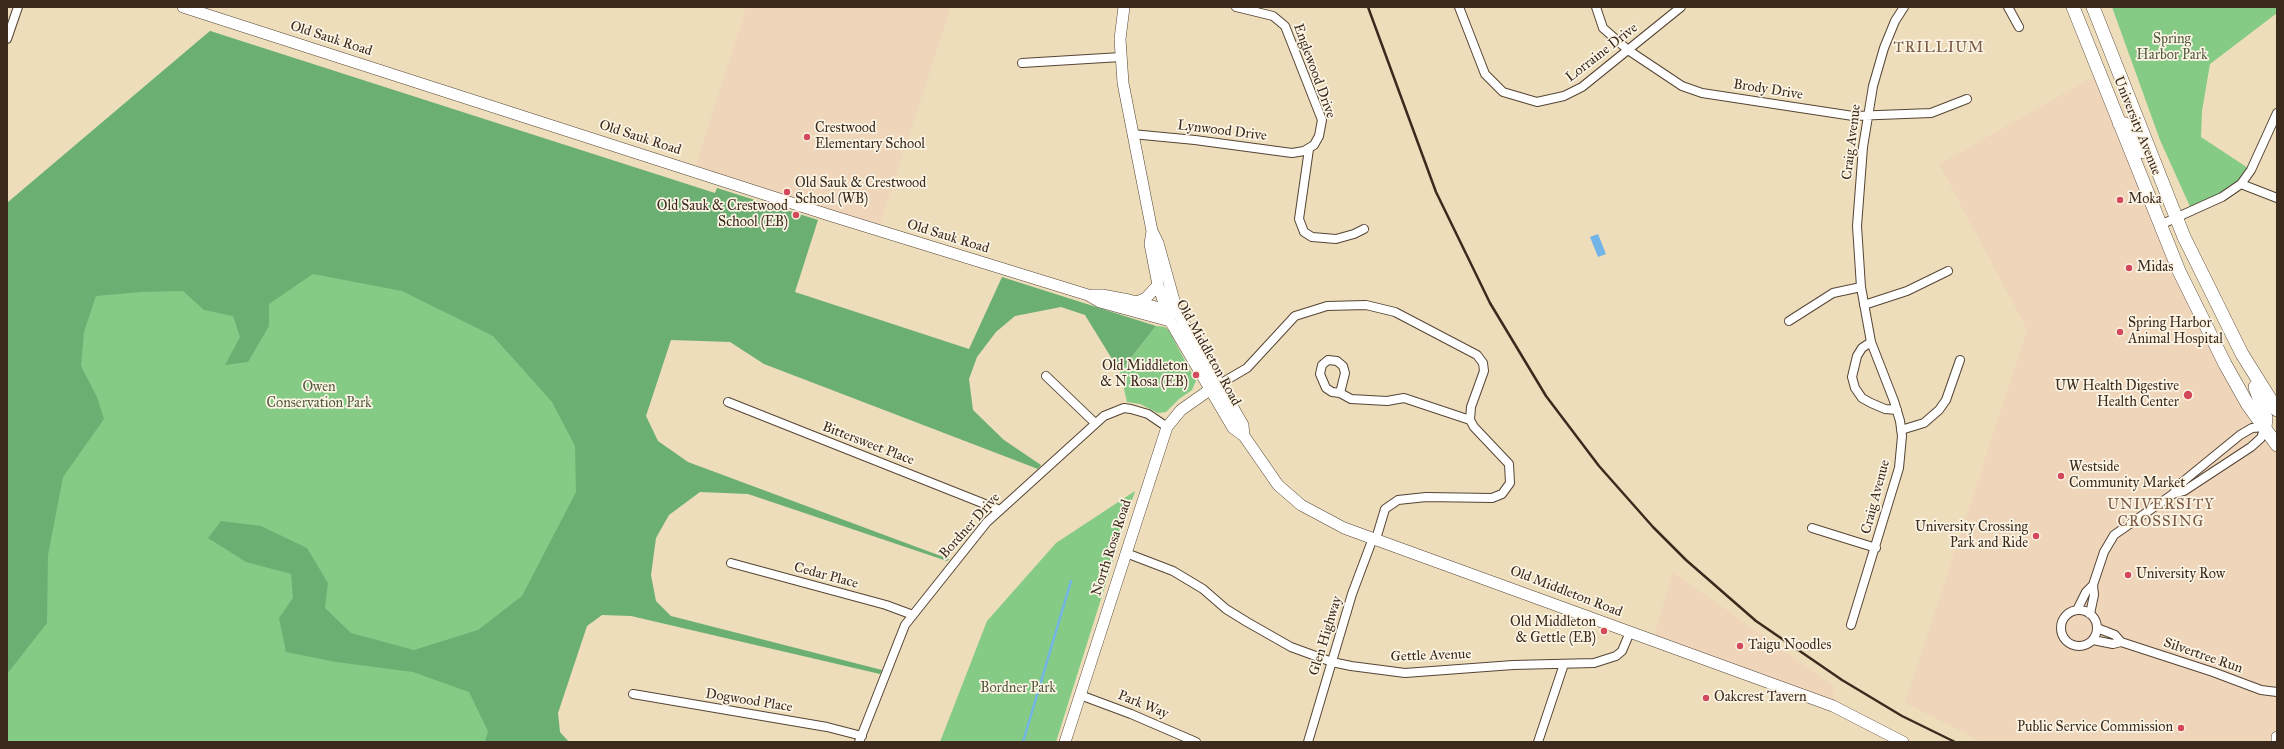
<!DOCTYPE html>
<style>
body{margin:0}
#map{position:relative;width:2284px;height:749px;overflow:hidden;background:#edddba;font-family:"IM FELL Great Primer",serif}
canvas{display:block}
.frame{position:absolute;inset:0;border:8px solid #3b2a1e;pointer-events:none}
</style>
<div id="map">
<canvas width="2284" height="749"></canvas>
<div class="frame"></div>
</div>
<script>
const ctx = document.querySelector('canvas').getContext('2d');
ctx.lineJoin = 'round';
function fill(path, color) {
  ctx.fillStyle = color;
  ctx.fill(path, 'evenodd');
}
function toPath(rows) {
  const path = new Path2D();
  for (const r of rows) {
    if (r.length === 3) {
      path.moveTo(r[0] + r[2], r[1]);
      path.arc(r[0], r[1], r[2], 0, 2 * Math.PI);
      continue;
    }
    path.moveTo(r[0], r[1]);
    for (let i = 2; i < r.length; i += 2) path.lineTo(r[i], r[i + 1]);
  }
  return path;
}
function strokePath(path, color, width, dash) {
  ctx.strokeStyle = color;
  ctx.lineWidth = width;
  ctx.lineCap = dash ? 'butt' : 'round';
  ctx.setLineDash(dash || []);
  ctx.stroke(path);
}
function drawText(font, color, halo, rows, align = 'center') {
  ctx.font = font + ' "IM FELL Great Primer",serif';
  ctx.lineWidth = 3.5;
  ctx.setLineDash([]);
  ctx.textBaseline = 'middle';
  ctx.strokeStyle = halo;
  ctx.fillStyle = color;
  for (const [text, x, y, turn = 0] of rows) {
    ctx.save();
    ctx.translate(x, y);
    ctx.rotate((+turn || 0) * Math.PI / 180);
    ctx.textAlign = isNaN(turn) ? turn : align;
    if (halo) ctx.strokeText(text, 0, 0);
    ctx.fillText(text, 0, 0);
    ctx.restore();
  }
}
fill(toPath([
 [746,7,951,7,878,231,694,171],
 [2098,74,2179,269,2277,445,2277,742,1982,742,1905,703,2027,330,1939,164],
 [1673,572,1834,686,1833,706,1652,641]
]), '#efd6bb');
fill(toPath([
 [2112,7,2277,7,2277,13,2210,64,2202,111,2201,137,2251,170,2241,184,2192,211,2160,140],
 [210,31,715,194,532,742,7,742,7,203],
 [1156,326,1165,327,1169,331,1196,381,1192,390,1179,399,1166,412,1158,413,1140,404,1127,402,1120,372],
 [1135,491,1056,742,940,742,987,621,1056,543]
]), '#85cb86');
fill(toPath([
 [210,31,715,193,717,188,818,220,795,292,969,349,1002,277,1156,326,1120,372,1085,315,1061,307,1015,316,996,332,977,357,969,379,973,410,1004,440,1041,465,1038,469,764,364,730,342,671,340,646,416,658,441,688,462,949,559,947,561,748,494,700,492,669,515,656,538,651,575,656,601,671,616,882,670,880,674,631,616,602,615,587,626,558,713,560,732,569,742,485,742,488,731,469,692,413,672,336,662,286,652,279,618,293,598,291,574,246,562,208,538,221,521,261,526,307,548,328,583,325,608,351,633,414,650,478,630,522,596,576,492,575,446,552,402,493,336,402,291,313,274,269,304,269,326,248,362,225,365,240,337,233,316,204,310,183,291,141,292,96,296,84,332,81,366,97,397,104,419,63,477,48,555,47,623,7,674,7,203]
]), '#6caf73');
fill(toPath([
 [1598,234,1606,254,1598,257,1590,237]
]), '#73b4e7');
strokePath(toPath([
 [1023,742,1071,581]
]), '#73b4e7', 2.5);
const street = toPath([
 [1459,7,1485,74,1503,92,1537,102,1564,96,1582,87,1681,7],
 [1596,7,1603,28,1628,50,1682,86,1702,93,1853,116,1931,113,1967,99],
 [2008,7,2019,27],
 [7,39,18,7],
 [1022,63,1121,57],
 [1132,134,1195,140,1292,153,1304,151,1314,145,1319,136,1322,120,1285,26,1273,16,1236,7],
 [1309,149,1299,219,1304,232,1312,237,1336,239,1354,234,1364,229],
 [2241,184,2277,198],
 [2160,225,2222,197,2241,184,2251,170,2277,113],
 [1864,305,1907,291,1948,271],
 [1789,321,1833,293,1861,287],
 [1871,342,1862,348,1857,356,1852,377,1855,388,1862,398,1871,403,1885,409,1897,410],
 [1046,376,1095,423],
 [1218,385,1247,368,1295,316,1327,306,1366,305,1395,312,1477,355,1483,363,1484,371,1471,407,1470,420,1474,427,1509,464,1510,483,1502,494,1492,498,1426,497,1398,500,1385,509,1376,539],
 [1340,393,1345,373,1343,366,1337,361,1328,360,1322,365,1320,374,1326,388,1332,392,1340,393,1351,399,1387,401,1404,398,1470,420],
 [728,402,1000,510],
 [1901,430,1924,423,1939,410,1946,400,1960,360],
 [1812,528,1876,548],
 [1126,553,1173,571,1203,589,1226,609,1247,622,1291,647,1332,662,1351,666,1405,673,1513,665,1594,663,1616,656,1622,651,1630,632],
 [731,563,886,605,913,615],
 [2079,628,18],
 [2077,610,2086,592,2093,585],
 [2090,614,2094,595,2093,585,2104,552,2114,535,2173,494,2180,484,2240,435,2252,428,2265,427,2261,438,2251,447,2184,491,2173,494],
 [1851,625,1899,468,1902,436,1900,421,1894,401,1871,342,1861,287,1857,226,1863,147,1873,86,1884,48,1895,21,1904,7],
 [2097,628,2115,635,2121,642],
 [2093,640,2113,644,2121,642,2213,672,2261,690,2277,692],
 [633,694,827,727,862,736],
 [1080,695,1131,714,1196,742],
 [859,742,905,625,987,522,1104,416,1124,408,1131,409,1148,414,1167,427],
 [1308,742,1352,594,1373,538],
 [1538,742,1564,664]
]);
const secondary = toPath([
 [183,7,832,216,1088,295,1100,302,1170,321],
 [1124,7,1120,39,1123,83,1152,231,1158,243,1177,311,1243,425,1244,436],
 [1152,231,1150,244,1158,285,1170,321,1233,428,1244,436,1278,485,1301,505,1344,528,1833,706,1903,742],
 [1092,295,1102,295,1129,300,1171,311],
 [1137,302,1146,298,1158,285],
 [1065,742,1167,427,1181,410,1215,386],
 [2277,742,2277,737]
]);
const primary = toPath([
 [2073,7,2179,271,2225,364,2248,405,2277,445],
 [2093,7,2184,237,2242,354,2277,410],
 [2119,123,2125,124,2130,129,2144,152],
 [2255,387,2266,418,2265,427]
]);
strokePath(street, '#564535', 10);
strokePath(secondary, '#564535', 12);
strokePath(primary, '#564535', 14);
strokePath(street, '#fff', 8);
strokePath(secondary, '#fff', 11);
strokePath(primary, '#fff', 13);
strokePath(toPath([
 [1368,7,1436,192,1490,303,1546,396,1599,466,1653,527,1686,560,1756,621,1842,680,1902,716,1955,742]
]), '#3b2a1e', 2.5);
for (const [x, y, r, color] of [
 [807,137,4,"#d1495b"],
 [787,192,4,"#d1495b"],
 [2120,200,4,"#d1495b"],
 [796,215,4,"#d1495b"],
 [2129,268,4,"#d1495b"],
 [2120,332,4,"#d1495b"],
 [1196,375,4,"#d1495b"],
 [2188,395,5,"#d1495b"],
 [2061,476,4,"#d1495b"],
 [2036,536,4,"#d1495b"],
 [2128,575,4,"#d1495b"],
 [1604,631,4,"#d1495b"],
 [1740,646,4,"#d1495b"],
 [1706,698,4,"#d1495b"],
 [2181,728,4,"#d1495b"]
]) {
  const dot = new Path2D();
  dot.arc(x, y, r, 0, 2 * Math.PI);
  ctx.fillStyle = color;
  ctx.fill(dot);
  strokePath(dot, '#fcf5e5', 1.5);
}
drawText('14px', '#3b2a1e', '#fcf5e5', [
 ["Old Sauk Road",331,39,18],
 ["Lorraine Drive",1602,53,-38],
 ["Englewood Drive",1314,71,70],
 ["Brody Drive",1768,90,9],
 ["University Avenue",2137,126,68],
 ["Lynwood Drive",1222,131,7],
 ["Old Sauk Road",640,138,18],
 ["Craig Avenue",1852,142,-83],
 ["Old Sauk Road",948,237,17],
 ["Old Middleton Road",1208,353,61],
 ["Bittersweet Place",868,444,21],
 ["Craig Avenue",1876,497,-75],
 ["Bordner Drive",970,526,-48],
 ["North Rosa Road",1112,548,-72],
 ["Cedar Place",826,576,15],
 ["Old Middleton Road",1566,592,21],
 ["Glen Highway",1326,636,-73],
 ["Gettle Avenue",1431,656,-2],
 ["Silvertree Run",2203,656,19],
 ["Dogwood Place",749,701,9],
 ["Park Way",1143,705,22]
]);
drawText('14px', '#515a3d', '#fcf5e5', [
 ["Spring",2172,40],
 ["Harbor Park",2172,56],
 ["Owen",319,388],
 ["Conservation Park",319,404],
 ["Bordner Park",1018,689]
]);
drawText('14px', '#3b2a1e', '#fcf5e5', [
 ["Crestwood",815,129],
 ["Elementary School",815,145],
 ["Old Sauk & Crestwood",795,184],
 ["School (WB)",795,200],
 ["Moka",2128,200],
 ["Old Sauk & Crestwood",788,207,"right"],
 ["School (EB)",788,223,"right"],
 ["Midas",2137,268],
 ["Spring Harbor",2128,324],
 ["Animal Hospital",2128,340],
 ["Old Middleton",1188,367,"right"],
 ["& N Rosa (EB)",1188,383,"right"],
 ["UW Health Digestive",2179,387,"right"],
 ["Health Center",2179,403,"right"],
 ["Westside",2069,468],
 ["Community Market",2069,484],
 ["University Crossing",2028,528,"right"],
 ["Park and Ride",2028,544,"right"],
 ["University Row",2136,575],
 ["Old Middleton",1596,623,"right"],
 ["& Gettle (EB)",1596,639,"right"],
 ["Taigu Noodles",1748,646],
 ["Oakcrest Tavern",1714,698],
 ["Public Service Commission",2173,728,"right"]
], 'left');
ctx.letterSpacing = '1px';
drawText('15px', '#7a5842', '#fcf5e5', [
 ["TRILLIUM",1939,48],
 ["UNIVERSITY",2161,505],
 ["CROSSING",2161,522]
]);
ctx.letterSpacing = '0px';
</script>
